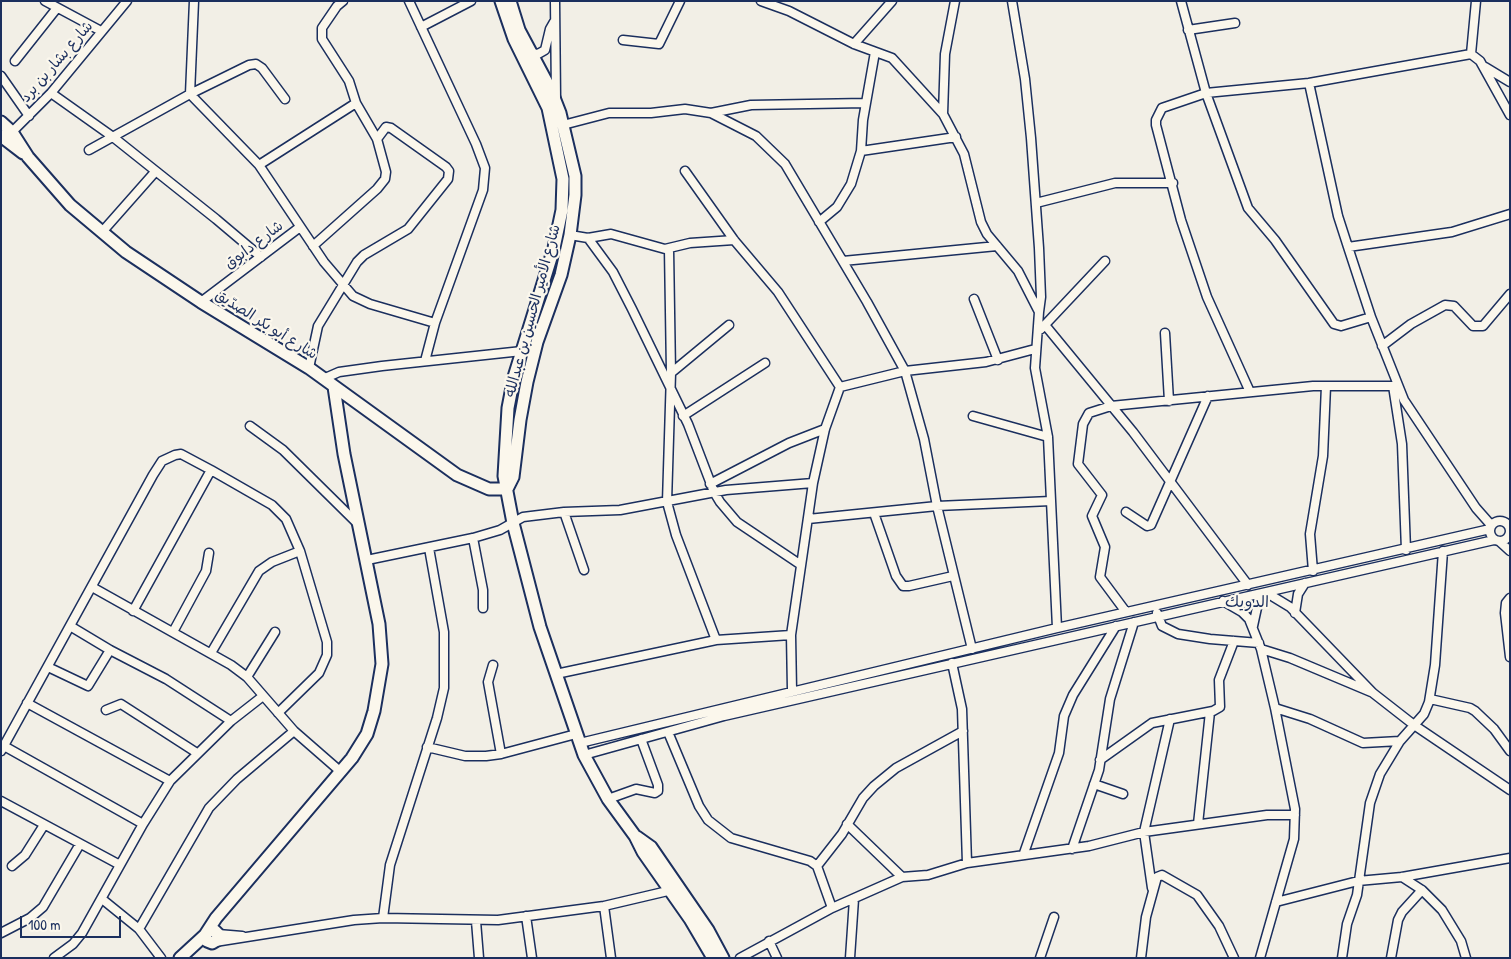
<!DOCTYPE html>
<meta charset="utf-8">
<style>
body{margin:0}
#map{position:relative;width:1511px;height:959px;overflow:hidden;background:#f2efe6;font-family:"Patrick Hand",sans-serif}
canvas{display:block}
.frame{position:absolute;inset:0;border:2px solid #1b2f5e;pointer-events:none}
.scale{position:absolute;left:20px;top:916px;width:101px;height:22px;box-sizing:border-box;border:2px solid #1b2f5e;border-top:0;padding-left:6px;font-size:15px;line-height:18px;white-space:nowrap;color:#1b2f5e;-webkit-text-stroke:4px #fbf7ec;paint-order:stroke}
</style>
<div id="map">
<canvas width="1511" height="959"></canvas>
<div class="frame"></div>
<div class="scale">100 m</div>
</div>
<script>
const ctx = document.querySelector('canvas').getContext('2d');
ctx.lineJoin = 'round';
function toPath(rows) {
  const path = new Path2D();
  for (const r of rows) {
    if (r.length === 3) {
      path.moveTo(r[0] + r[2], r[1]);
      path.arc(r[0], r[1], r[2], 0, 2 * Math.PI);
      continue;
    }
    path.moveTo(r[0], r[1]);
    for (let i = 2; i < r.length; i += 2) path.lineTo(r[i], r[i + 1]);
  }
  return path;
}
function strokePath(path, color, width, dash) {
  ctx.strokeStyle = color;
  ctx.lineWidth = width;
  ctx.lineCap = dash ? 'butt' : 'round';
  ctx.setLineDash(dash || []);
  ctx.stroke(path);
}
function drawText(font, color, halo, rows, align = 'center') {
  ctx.font = font + ' "Patrick Hand","Playpen Sans Arabic",sans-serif';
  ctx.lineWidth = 4.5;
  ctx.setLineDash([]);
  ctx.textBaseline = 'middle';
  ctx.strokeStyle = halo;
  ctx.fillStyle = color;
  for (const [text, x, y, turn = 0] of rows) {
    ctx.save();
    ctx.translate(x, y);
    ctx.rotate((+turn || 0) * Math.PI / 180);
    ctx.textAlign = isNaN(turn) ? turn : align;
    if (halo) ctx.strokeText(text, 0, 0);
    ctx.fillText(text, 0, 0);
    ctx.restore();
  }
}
const street = toPath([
 [45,1,101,31],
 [194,1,190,94,259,165,324,262,353,296,370,304,435,323],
 [409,1,476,144,485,168,483,190,435,323,425,361],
 [555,1,556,99],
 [761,1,789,11,854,44,892,58,943,114],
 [955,1,945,54,943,114,964,154,981,222,987,234,1018,271,1039,312,1035,368,1048,437,1057,628],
 [1012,1,1025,79,1031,138,1039,248,1041,297,1039,312],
 [1181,1,1206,93,1248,208,1275,240,1334,324,1341,326,1371,317,1404,400,1476,508,1491,525],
 [421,27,471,1],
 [1188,30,1235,23],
 [623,40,659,44,680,1],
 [854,44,892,1],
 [530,53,538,54,545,50,550,29,554,22],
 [1471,54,1476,1],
 [15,61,57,8],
 [1485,67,1510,82],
 [1,76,29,116],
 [1309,83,1338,216,1348,247],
 [51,93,113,137,216,219,261,257],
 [711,113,751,105,866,103],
 [563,125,609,113,651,113,685,109,711,113,756,136,785,164,867,302,905,371,986,362,1035,349],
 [10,134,51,93,127,1],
 [89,150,190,94,249,65,256,64,262,68,285,99],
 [861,151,956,137],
 [259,165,356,103],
 [685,171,734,240,778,292,840,387],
 [1036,203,1115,183,1173,183],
 [819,222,837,207,851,184,861,151,863,120,875,52],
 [102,232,155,172],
 [570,235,588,238,611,234,665,249,690,243,734,240],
 [588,238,613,272,632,309,688,424,714,492,720,502,737,522,801,565],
 [313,246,377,189,385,179,386,172,377,139,356,103,349,81,322,39,322,28,337,6,343,1],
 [669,249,671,373,667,502,676,535,716,640],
 [843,261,997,246],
 [974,299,998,360],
 [201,302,300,227],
 [1371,317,1348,247,1452,232,1510,214],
 [1045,325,1133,432,1248,585],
 [1041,329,1105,261],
 [1165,333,1169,401],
 [1382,346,1411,324,1445,305,1454,306,1473,326,1483,326,1510,294],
 [309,368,318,326,357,262,364,255,408,229,448,179,449,171,446,167,391,128,386,127,377,139],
 [671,373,729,325],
 [323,379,339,372,382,366,522,351],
 [1393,386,1402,444,1406,550],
 [840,387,905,371,924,439,937,506,972,649],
 [1250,392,1207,297,1181,220,1156,125,1156,120,1162,108,1206,93,1309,83,1471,54,1480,61,1510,115],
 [683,416,765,363],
 [973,416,1048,437],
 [250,426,283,450,359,525],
 [813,483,825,429,840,387],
 [710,484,789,443,825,429],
 [564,512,584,570],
 [1126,512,1147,526,1151,525,1208,396],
 [874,513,896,576,903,586,909,586,953,576],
 [808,519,937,506,1051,501],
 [1500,531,10],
 [473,538,483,590,483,608],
 [1499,541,1510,551],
 [367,560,473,538,500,530,523,517,564,512,620,510,726,490,813,483,791,635,792,690],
 [1313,571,1310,534,1323,456,1326,386],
 [92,587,231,665,247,677,294,731,341,772],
 [1267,593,1290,607,1373,693,1414,725,1510,790],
 [1510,598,1506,603,1505,613,1510,657],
 [1223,601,1242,612,1249,619,1261,649,1275,708,1295,809,1294,839,1260,958],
 [133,611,211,470],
 [1126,612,1100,577,1105,547,1092,516,1102,495,1078,464,1083,424,1089,413,1111,406,1313,386,1397,386],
 [1157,613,1162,626,1178,634,1210,639,1259,643],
 [1295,613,1298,594,1305,583],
 [70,626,110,650,166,679,231,721],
 [1253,626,1260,594],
 [173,632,206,571,209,553],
 [1261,649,1290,658,1371,692],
 [211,653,259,571,272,562,300,551],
 [952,663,962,709,967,863],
 [493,665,488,682,501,754],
 [48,667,88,686,110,650],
 [556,674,716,640,791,635],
 [247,677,275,632],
 [1430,699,1470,708,1475,711,1494,729,1510,751],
 [27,703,170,781],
 [1275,708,1310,719,1363,743,1400,741,1424,714,1429,702,1435,665,1443,551],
 [106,710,121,704,197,753],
 [668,732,699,806,708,820,731,838,810,861,817,866,832,908],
 [580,743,1057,628,1490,529],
 [4,746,143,824],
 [427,747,465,756,486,756,501,754,576,734],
 [1,751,153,475,162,461,175,455,181,454,211,470,272,505,286,519,300,551,327,642,327,655,319,673,278,713],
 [584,755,724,716,1494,540],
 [1100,760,1152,723,1213,711,1220,707,1219,680,1234,641],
 [1094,784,1123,794],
 [608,799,636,789,655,793,658,791,658,785,641,739],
 [1,801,120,865],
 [847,824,902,877],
 [1198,824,1210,712],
 [1072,849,1099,770,1110,699,1134,622],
 [1024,853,1059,753,1064,716,1073,695,1116,626],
 [12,866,25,855,44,825],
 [817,866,842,834,863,798,874,786,896,768,963,731],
 [1402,877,1422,890,1442,910,1461,941,1466,958],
 [1152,888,1144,832,1170,719],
 [102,899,139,929,161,958],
 [1276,902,1358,881,1402,877,1510,858],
 [604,906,611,958],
 [526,916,532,958],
 [383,918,390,865,437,718,444,688,444,632,429,548],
 [476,921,479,958],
 [139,929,209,808,237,779,294,731],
 [1,933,30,918,43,907,80,844],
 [218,934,242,936],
 [769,941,777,958],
 [215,942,354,920,383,918,498,920,604,906,672,890],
 [54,958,73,944,82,933,143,824,170,781,231,721,263,696],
 [740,958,832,908,902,877,928,875,967,863,1089,846,1144,832,1267,815,1295,815],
 [850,958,854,899],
 [1040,958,1054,917],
 [1141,958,1146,917,1157,877,1162,875,1197,895,1219,926,1234,958],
 [1342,958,1347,924,1357,895,1370,803,1380,774,1400,741],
 [1391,958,1398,920,1402,912,1422,890]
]);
const secondary = toPath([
 [501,1,514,39,548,108,563,179,562,210,554,248,514,377,508,408,504,476,513,523,540,627,584,755,608,799,635,836,643,852,690,919,713,958],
 [1,122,12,132,28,157,70,205,126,252,201,302,309,368,457,475,489,489,507,489],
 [1,136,23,153],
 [507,489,513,477,520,420,527,382,537,342,561,275,570,235,575,195,575,176,560,113,551,90,519,30,510,1],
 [637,837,651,847,708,930,723,958],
 [210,930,215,931,218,934,217,940,212,943,207,941,205,935,216,918,352,758,367,734,374,711,382,664,379,624,344,454,334,387],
 [180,958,205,935]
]);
strokePath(street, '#1b2f5e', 11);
strokePath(secondary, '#1b2f5e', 15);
strokePath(street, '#fbf7ec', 8);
strokePath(secondary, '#fbf7ec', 11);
drawText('15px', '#1b2f5e', '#fbf7ec', [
 ["شارع بشار بن برد",57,62,-49],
 ["شارع دابوق",254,245,-37],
 ["شارع الأمير الحسين بن عبدالله",533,311,-75],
 ["شارع أبو بكر الصدّيق",266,325,32]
]);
drawText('16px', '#1b2f5e', '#fbf7ec', [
 ["الدويك",1247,603]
]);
</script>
